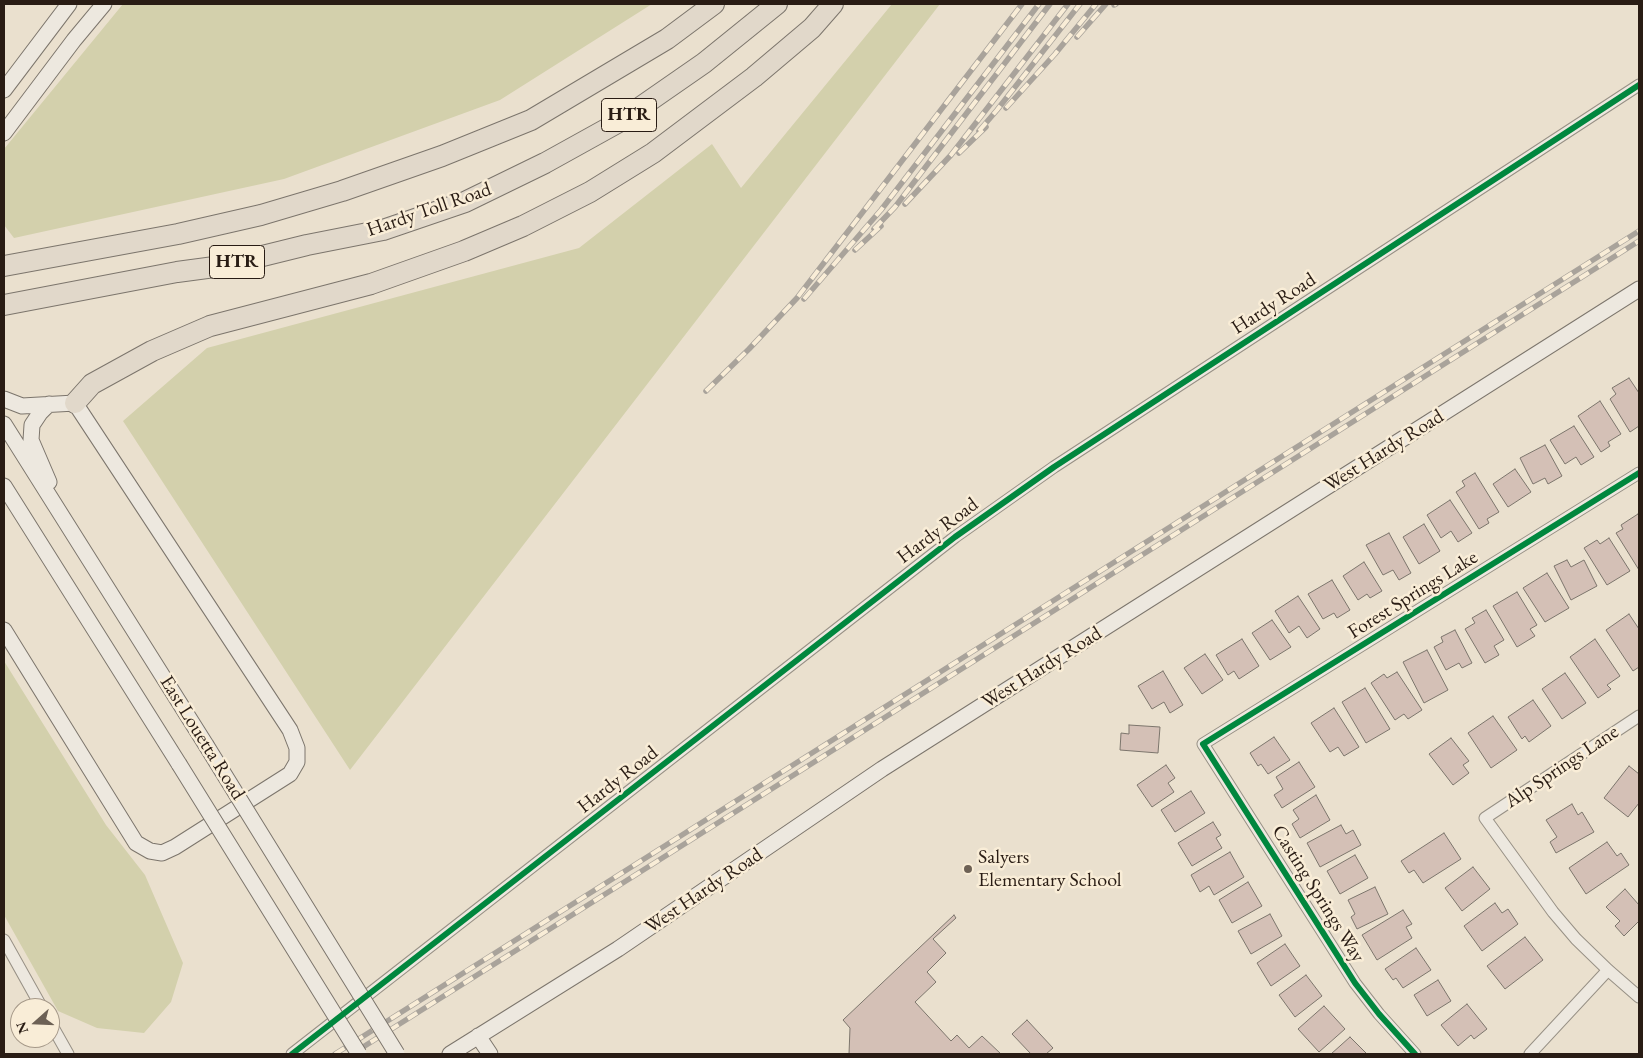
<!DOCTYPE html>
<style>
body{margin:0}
#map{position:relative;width:1643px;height:1058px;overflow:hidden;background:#eae0ce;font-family:"EB Garamond",serif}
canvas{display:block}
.frame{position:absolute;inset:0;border:5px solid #291c14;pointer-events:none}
.north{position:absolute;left:10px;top:998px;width:50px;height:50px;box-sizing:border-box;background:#f9edd7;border:1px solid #a69989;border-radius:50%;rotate:250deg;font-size:14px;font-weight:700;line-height:20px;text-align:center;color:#291c14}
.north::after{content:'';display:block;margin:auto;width:18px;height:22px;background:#6d6155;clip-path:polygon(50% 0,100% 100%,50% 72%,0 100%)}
</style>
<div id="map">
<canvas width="1643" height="1058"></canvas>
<div class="frame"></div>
<div class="north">N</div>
</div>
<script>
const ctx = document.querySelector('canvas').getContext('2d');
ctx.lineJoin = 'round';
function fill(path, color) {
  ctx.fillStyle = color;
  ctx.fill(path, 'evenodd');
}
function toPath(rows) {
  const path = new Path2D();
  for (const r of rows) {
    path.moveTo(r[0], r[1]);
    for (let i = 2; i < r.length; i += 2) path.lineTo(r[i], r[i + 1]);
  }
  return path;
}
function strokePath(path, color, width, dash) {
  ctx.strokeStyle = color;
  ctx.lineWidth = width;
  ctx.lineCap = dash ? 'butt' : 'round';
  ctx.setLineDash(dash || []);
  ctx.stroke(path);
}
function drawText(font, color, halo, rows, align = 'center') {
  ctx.font = font + ' "EB Garamond",serif';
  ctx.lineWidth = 5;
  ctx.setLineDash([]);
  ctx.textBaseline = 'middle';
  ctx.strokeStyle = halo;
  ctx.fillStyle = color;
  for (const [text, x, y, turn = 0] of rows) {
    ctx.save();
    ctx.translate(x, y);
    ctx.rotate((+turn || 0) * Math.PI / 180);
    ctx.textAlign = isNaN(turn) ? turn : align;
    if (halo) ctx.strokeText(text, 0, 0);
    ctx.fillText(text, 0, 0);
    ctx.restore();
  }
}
fill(toPath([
 [123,4,652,4,500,100,284,179,14,238,4,225,4,149],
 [892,4,940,4,350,770,123,421,207,348,579,248,712,144,741,188],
 [4,661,106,825,145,875,183,963,171,1002,144,1033,97,1028,58,1011,4,915]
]), '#d3d0ac');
const building = toPath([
 [1629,378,1639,393,1639,426,1630,432,1610,399,1616,394,1612,388,1629,378],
 [1600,401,1621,434,1608,442,1610,446,1601,452,1578,416,1600,401],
 [1574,426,1594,457,1581,465,1576,457,1565,464,1550,440,1574,426],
 [1545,445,1562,476,1548,484,1545,478,1533,484,1520,458,1545,445],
 [1515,469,1531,492,1508,507,1493,484,1515,469],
 [1475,473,1499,512,1487,519,1489,523,1479,529,1456,492,1465,486,1462,481,1475,473],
 [1450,500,1472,533,1458,542,1451,531,1441,538,1427,515,1450,500],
 [1638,514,1639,516,1639,570,1616,533,1623,529,1621,525,1638,514],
 [1424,524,1440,551,1419,564,1403,537,1424,524],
 [1389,533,1411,573,1399,580,1393,570,1383,575,1366,545,1389,533],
 [1609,538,1630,571,1607,585,1584,548,1597,540,1600,544,1609,538],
 [1567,560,1571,567,1584,560,1597,586,1571,600,1554,566,1567,560],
 [1364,562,1382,591,1370,598,1367,594,1358,600,1343,576,1364,562],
 [1547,573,1569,608,1545,622,1523,588,1547,573],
 [1332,580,1350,610,1337,618,1334,613,1323,619,1308,594,1332,580],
 [1517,592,1537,625,1530,629,1535,636,1517,647,1493,606,1517,592],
 [1298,596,1320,629,1307,638,1299,626,1289,633,1275,611,1298,596],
 [1486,610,1504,640,1494,646,1499,655,1485,663,1465,629,1475,623,1472,618,1486,610],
 [1629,614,1639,629,1639,667,1633,671,1606,630,1629,614],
 [1272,620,1291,647,1270,660,1252,633,1272,620],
 [1455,630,1472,663,1462,668,1459,663,1446,670,1434,647,1443,642,1441,637,1455,630],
 [1242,639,1259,666,1239,679,1234,671,1228,675,1216,655,1242,639],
 [1595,639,1620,676,1607,685,1611,689,1598,698,1570,657,1595,639],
 [1427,650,1448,690,1424,703,1403,662,1427,650],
 [1205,654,1223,680,1202,694,1184,668,1205,654],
 [1163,671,1183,705,1170,713,1164,702,1152,709,1138,686,1163,671],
 [1397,672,1422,710,1408,719,1404,714,1395,720,1371,683,1384,674,1387,678,1397,672],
 [1565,673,1586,703,1562,719,1542,689,1565,673],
 [1365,688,1390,729,1366,743,1342,702,1365,688],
 [1533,700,1551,726,1529,742,1525,736,1522,739,1508,717,1533,700],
 [1334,708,1359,747,1344,756,1338,747,1330,752,1311,723,1334,708],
 [1493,716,1517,750,1491,768,1468,733,1493,716],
 [1129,725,1160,727,1158,753,1120,750,1121,733,1129,734,1129,725],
 [1274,737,1290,760,1268,774,1261,764,1258,766,1250,753,1274,737],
 [1451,738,1469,761,1463,765,1469,773,1453,785,1429,754,1451,738],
 [1299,762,1315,787,1282,808,1274,795,1283,789,1276,777,1299,762],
 [1166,765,1175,778,1168,783,1174,792,1152,807,1137,785,1166,765],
 [1629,766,1639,774,1639,803,1628,817,1604,798,1629,766],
 [1191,791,1205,813,1175,832,1161,810,1191,791],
 [1316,795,1330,820,1300,838,1292,824,1299,819,1293,810,1316,795],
 [1572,804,1578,815,1582,812,1594,832,1556,853,1550,842,1557,837,1546,820,1572,804],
 [1213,822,1221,835,1216,838,1222,848,1192,866,1178,843,1213,822],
 [1341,825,1346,834,1353,830,1361,845,1320,867,1307,843,1341,825],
 [1444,833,1461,859,1423,883,1414,870,1409,873,1401,861,1444,833],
 [1607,842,1617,856,1621,853,1629,865,1586,894,1569,868,1607,842],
 [1230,852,1244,877,1214,895,1209,886,1200,892,1191,875,1230,852],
 [1355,855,1368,878,1340,894,1327,871,1355,855],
 [1473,867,1490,889,1462,911,1445,888,1473,867],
 [1248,882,1262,906,1232,923,1219,900,1248,882],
 [1375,887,1388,914,1357,929,1351,917,1355,914,1348,900,1375,887],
 [1625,889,1639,905,1639,921,1624,936,1615,926,1620,921,1606,907,1625,889],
 [1495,903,1502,913,1508,909,1518,924,1482,951,1464,926,1495,903],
 [1403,910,1412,924,1406,927,1412,938,1377,960,1362,935,1403,910],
 [1270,914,1282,936,1251,954,1238,931,1270,914],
 [954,915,956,918,933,939,946,953,927,972,936,982,915,1002,951,1041,957,1035,969,1048,982,1036,1001,1054,849,1054,850,1028,843,1020,954,915],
 [1525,937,1543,960,1505,989,1487,966,1525,937],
 [1285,944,1300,966,1271,986,1257,963,1285,944],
 [1416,948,1431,970,1403,988,1396,978,1393,980,1385,969,1416,948],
 [1306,975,1322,996,1295,1017,1279,995,1306,975],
 [1438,980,1451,1001,1427,1016,1414,995,1438,980],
 [1467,1004,1487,1029,1474,1039,1471,1035,1458,1046,1441,1025,1467,1004],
 [1324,1006,1345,1029,1319,1052,1298,1029,1324,1006],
 [1027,1020,1053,1048,1046,1054,1031,1054,1012,1034,1027,1020],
 [1350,1037,1367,1054,1331,1054,1350,1037]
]);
fill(building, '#d4c0b6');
strokePath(building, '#7c756c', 1);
const minor = toPath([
 [1639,716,1485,818,1553,912,1576,939,1608,970,1639,997],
 [4,940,42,1008],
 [50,1022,68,1054],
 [292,1054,955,537,1054,467,1639,85],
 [1415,1054,1379,1014,1355,983,1203,744,1639,473],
 [1530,1054,1608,970]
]);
const secondary = toPath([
 [4,90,69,4],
 [4,133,74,40,104,4],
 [4,399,22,406,75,403,290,730,297,748,297,762,290,774,175,847,162,853,150,851,136,843,4,630],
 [49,404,40,413,32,425,31,440,49,482],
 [4,424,206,745],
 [4,486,179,764],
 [478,1036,490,1054],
 [450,1054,618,949,882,769,1639,289]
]);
const motorway = toPath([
 [4,266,178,234,261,215,342,191,442,156,531,120,667,39,714,4],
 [4,305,177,272,222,266,307,245,383,230,465,202,545,163,619,122,704,63,777,4],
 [75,403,92,384,152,351,210,326,371,284,464,251,523,226,590,192,653,153,754,77,812,28,833,4]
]);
strokePath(minor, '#979085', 13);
strokePath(secondary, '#7c756c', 17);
strokePath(motorway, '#7c756c', 22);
strokePath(minor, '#ede8df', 11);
strokePath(secondary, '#ede8df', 15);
strokePath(motorway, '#e1d8ca', 20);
const rail = toPath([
 [1114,5,1116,4],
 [1077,37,1106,4],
 [1006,108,1055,54,1096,4],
 [979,131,997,110,1080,4],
 [959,153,986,127],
 [905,204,951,155,1068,4],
 [874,229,895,207,1050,4],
 [855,250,881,226],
 [804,299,881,210,1039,4],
 [706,391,749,349,797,298,1022,4],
 [335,1054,1639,231],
 [352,1054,1639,241]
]);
strokePath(rail, '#a9a39b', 5.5);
strokePath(rail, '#f9edd7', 4, [11]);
const secondaryBridge = toPath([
 [206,745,397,1054],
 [179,764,359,1054]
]);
strokePath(secondaryBridge, '#7c756c', 17, []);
strokePath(secondaryBridge, '#ede8df', 15);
strokePath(toPath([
 [292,1054,955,537,1054,467,1639,85],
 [1415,1054,1379,1014,1355,983,1203,744,1639,473]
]), '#00873e', 6);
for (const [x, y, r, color] of [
 [968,869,5,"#6d6155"]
]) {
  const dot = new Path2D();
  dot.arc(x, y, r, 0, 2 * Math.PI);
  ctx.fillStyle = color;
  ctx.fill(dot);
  strokePath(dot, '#f9edd7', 2);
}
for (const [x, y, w] of [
 [629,115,55],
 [237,262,55]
]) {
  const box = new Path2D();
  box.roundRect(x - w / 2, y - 16.5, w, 33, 4);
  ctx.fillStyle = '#f9edd7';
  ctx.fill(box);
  strokePath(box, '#291c14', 1);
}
drawText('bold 19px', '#291c14', null, [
 ["HTR",629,115],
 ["HTR",237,262]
]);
drawText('20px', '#291c14', '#f9edd7', [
 ["Hardy Toll Road",429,210,-19],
 ["Hardy Road",1274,304,-33],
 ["West Hardy Road",1384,451,-32],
 ["Hardy Road",938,531,-37],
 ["Forest Springs Lake",1413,595,-32],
 ["West Hardy Road",1042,668,-32],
 ["East Louetta Road",202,738,58],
 ["Alp Springs Lane",1562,767,-34],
 ["Hardy Road",618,780,-38],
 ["West Hardy Road",704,891,-34],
 ["Casting Springs Way",1318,894,58]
]);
drawText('20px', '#291c14', '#f9edd7', [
 ["Salyers",978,858],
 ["Elementary School",978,881]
], 'left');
</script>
